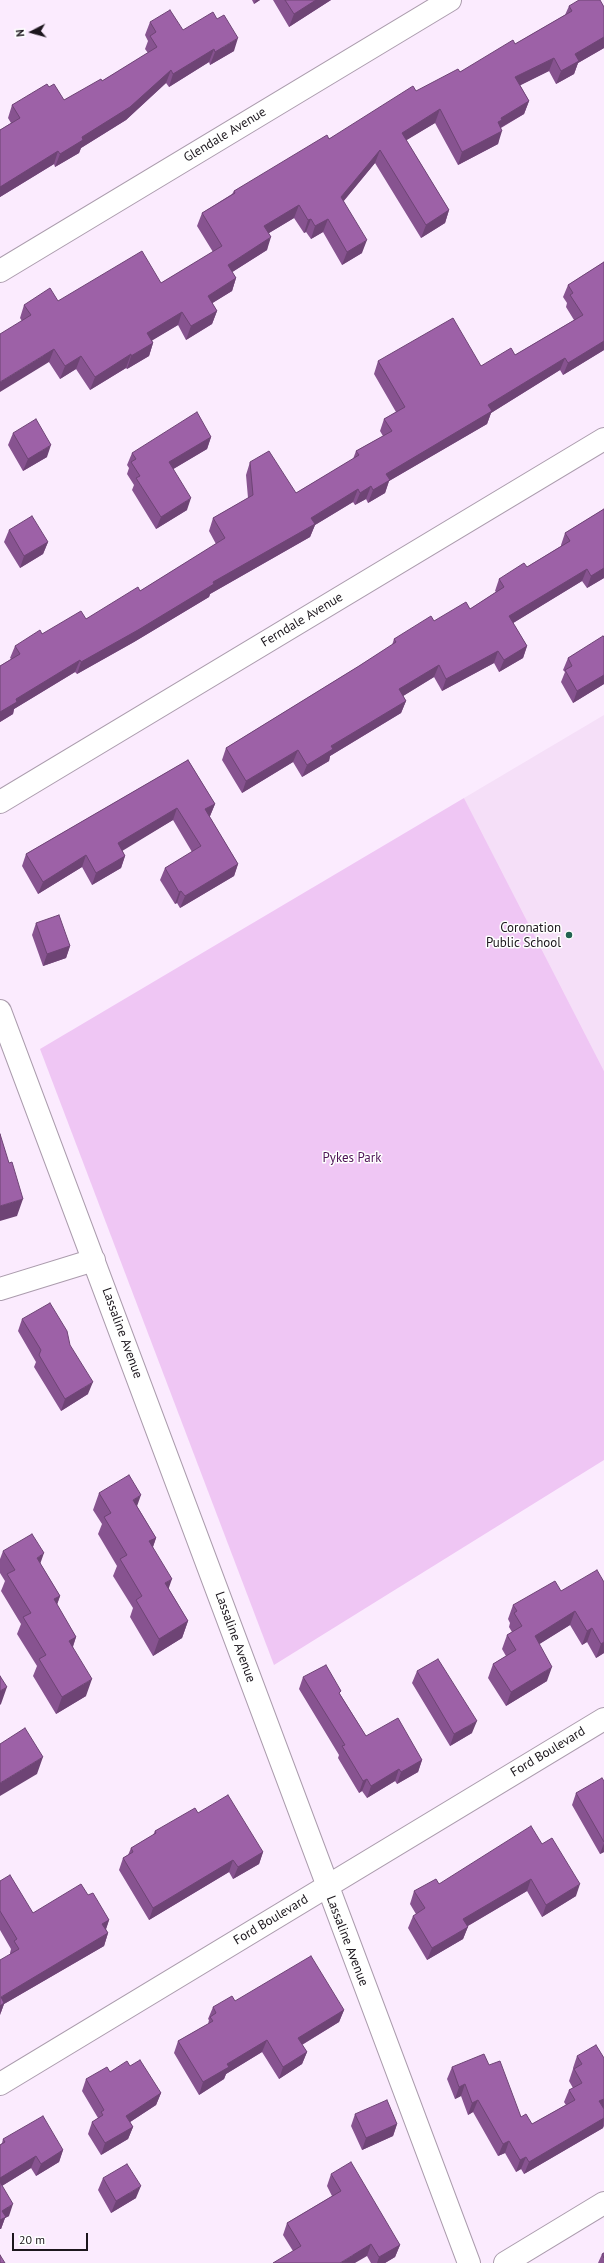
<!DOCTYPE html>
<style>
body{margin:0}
#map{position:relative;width:604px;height:2263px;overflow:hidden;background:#fbebfe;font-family:"PT Sans",sans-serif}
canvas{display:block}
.north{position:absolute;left:12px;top:12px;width:40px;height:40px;-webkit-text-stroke:3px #fefffe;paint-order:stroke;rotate:264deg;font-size:11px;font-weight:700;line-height:16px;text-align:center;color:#1c161d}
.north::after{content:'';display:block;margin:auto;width:14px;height:18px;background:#1c161d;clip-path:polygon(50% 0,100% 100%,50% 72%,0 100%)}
.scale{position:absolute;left:12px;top:2233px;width:76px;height:18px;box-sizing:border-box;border:2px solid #1c161d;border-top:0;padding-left:5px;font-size:12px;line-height:14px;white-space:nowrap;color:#1c161d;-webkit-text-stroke:3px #fefffe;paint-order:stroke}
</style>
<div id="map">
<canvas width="604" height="2263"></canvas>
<div class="north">N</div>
<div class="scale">20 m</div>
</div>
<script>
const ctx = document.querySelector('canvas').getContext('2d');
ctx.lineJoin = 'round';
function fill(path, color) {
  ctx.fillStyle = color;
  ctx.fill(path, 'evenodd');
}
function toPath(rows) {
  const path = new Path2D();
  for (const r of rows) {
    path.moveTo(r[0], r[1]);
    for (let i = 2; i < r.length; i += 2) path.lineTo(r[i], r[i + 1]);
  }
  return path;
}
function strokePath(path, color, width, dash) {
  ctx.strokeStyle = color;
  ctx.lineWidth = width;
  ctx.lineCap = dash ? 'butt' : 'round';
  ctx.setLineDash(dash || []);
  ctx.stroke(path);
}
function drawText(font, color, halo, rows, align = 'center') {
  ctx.font = font + ' "PT Sans",sans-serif';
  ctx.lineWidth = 3;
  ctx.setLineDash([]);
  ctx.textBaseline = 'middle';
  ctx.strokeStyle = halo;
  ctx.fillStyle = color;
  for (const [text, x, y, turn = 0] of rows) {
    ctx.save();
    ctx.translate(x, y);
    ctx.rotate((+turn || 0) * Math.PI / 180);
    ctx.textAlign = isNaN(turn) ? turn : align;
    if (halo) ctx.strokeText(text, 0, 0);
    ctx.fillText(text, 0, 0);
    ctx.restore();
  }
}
fill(toPath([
 [604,715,604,1071,464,798]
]), '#f5dff8');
fill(toPath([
 [464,798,604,1071,604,1460,274,1665,40,1049]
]), '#efc6f4');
const street = toPath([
 [0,271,450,0],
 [0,802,604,439],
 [0,1011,469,2263],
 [0,1289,94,1260],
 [0,2084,604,1719],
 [505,2263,604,2203]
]);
strokePath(street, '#ab9cad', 24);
strokePath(street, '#fff', 22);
fill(toPath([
 [252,0,260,0,254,4],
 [273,0,331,0,289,27],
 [569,6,604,7,604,48,578,63,574,74,556,84,549,71,520,85,529,101,524,114,501,128,498,144,458,165,435,123,406,140,449,210,445,223,421,238,375,163,343,202,362,253,342,265,323,232,311,239,306,232,304,233,294,218,269,233,267,250,232,272,236,278,232,291,212,303,217,311,212,324,186,340,178,325,152,340,153,343,149,356,127,369,126,368,90,390,76,369,60,379,20,318,24,305,58,301,161,283,213,252,197,226,202,213,232,194,234,191,416,91,460,72,515,44,565,15],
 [150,22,183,30,234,51,210,65,209,62,169,87,166,83,126,120,81,148,79,153,55,167,54,164,0,197,0,130,11,123,8,118,12,105,49,87,64,100,102,81,148,53,145,49,148,41,145,35],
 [604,262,604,350,563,375,560,370,491,413,487,424,389,481,385,493,368,503,366,499,355,505,353,502,315,525,310,537,210,594,209,597,134,642,77,674,75,672,14,709,13,714,0,722,0,666,11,659,10,658,15,646,42,634,86,619,140,591,216,544,209,531,213,518,248,498,246,475,250,462,296,493,353,459,356,451,383,436,380,431,384,419,396,412,374,374,378,361,481,366,515,355,574,320,566,307,567,303,563,297,568,285],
 [13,433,47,457,23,471,8,445],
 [211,437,207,449,173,469,187,510,156,529,132,490,134,485,127,474,129,468,127,465,132,453],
 [604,509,604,578,587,588,582,581,513,623,527,646,523,658,499,672,494,663,442,691,434,677,403,696,406,701,401,713,330,756,329,761,302,777,293,762,242,793,222,760,226,748,359,666,392,645,394,639,434,621,470,609,496,592,495,591,499,579,527,567,561,546,561,545,565,533],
 [9,530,48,542,43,554,20,568,4,542],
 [604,637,604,684,573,703,561,682,565,672,563,670,568,658],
 [188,760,215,804,210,816,209,816,238,864,234,876,180,908,177,903,175,904,160,880,165,868,192,852,173,820,122,850,125,856,121,868,92,885,82,867,38,894,22,866,26,854],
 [36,923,70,946,66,958,43,966,32,935],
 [22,1319,88,1394,61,1411,34,1367,36,1362,18,1331],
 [99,1493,137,1506,156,1538,153,1547,169,1589,188,1621,182,1638,153,1656,130,1617,133,1608,113,1576,117,1566,98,1534,102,1524,93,1510],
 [3,1551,40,1563,60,1596,57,1605,76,1637,73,1647,86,1696,56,1714,33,1676,37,1666,17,1634,21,1624,1,1591,5,1581,0,1573,0,1559],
 [604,1582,604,1653,596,1658,587,1642,582,1645,570,1625,539,1644,547,1681,506,1706,488,1678,493,1664,506,1656,502,1649,507,1635,512,1632,509,1627,510,1623,508,1619,513,1605,561,1591],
 [417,1671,472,1733,450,1746,412,1683],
 [303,1677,340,1694,366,1736,422,1760,418,1772,397,1784,395,1781,367,1798,362,1791,359,1793,338,1758,339,1755,299,1689],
 [604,1781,604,1852,600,1854,572,1805,576,1793],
 [198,1813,263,1852,259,1864,233,1879,229,1872,149,1920,119,1870,123,1858,128,1855,131,1848,153,1835,155,1831],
 [542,1844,576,1896,542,1917,527,1891,468,1926,463,1939,427,1960,408,1928,413,1916,416,1914,410,1904,414,1891,439,1884],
 [0,1881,33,1913,88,1895,109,1920,106,1929,108,1933,104,1946,4,2004,0,2015,10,1954,10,1953,11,1949,0,1930],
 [235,2001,344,2010,339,2022,302,2045,307,2052,302,2064,279,2079,262,2052,226,2074,224,2079,199,2095,174,2053,178,2041,208,2024,209,2020,208,2019,213,2007],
 [577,2056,604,2058,604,2108,603,2108,604,2109,604,2126,603,2128,524,2174,521,2169,516,2172,505,2153,498,2156,473,2112,468,2115,461,2096,455,2099,447,2079,452,2067,489,2065,521,2117,532,2124,566,2105,564,2102,569,2090,573,2088,569,2081,573,2069,573,2068],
 [130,2066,161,2093,156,2105,130,2122,133,2127,128,2139,101,2155,88,2134,92,2122,98,2118,82,2091,86,2079],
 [355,2114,397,2124,393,2136,362,2150,351,2126],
 [3,2139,63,2150,59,2162,36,2176,31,2168,2,2186,9,2216,5,2218,1,2229,0,2229,0,2145,2,2143],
 [331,2174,400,2245,395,2257,385,2263,371,2263,367,2256,293,2251,283,2235,287,2223,332,2196,327,2186],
 [103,2178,136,2198,111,2213,98,2190],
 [604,2253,604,2263,598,2263,602,2254]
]), '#875390');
fill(toPath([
 [256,0,260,0,254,4],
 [316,0,331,0,289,27,294,14],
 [604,37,604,48,578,63,574,74,556,84,561,71,575,54],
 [238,38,234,51,210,65,215,52],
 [214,49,209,62,169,87,173,74],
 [554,58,549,71,511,90,515,77],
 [171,70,166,83,126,120,81,148,79,153,55,167,60,154,82,137],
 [529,101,524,114,498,129,498,122,501,118],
 [440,109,435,123,397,146,402,133],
 [502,131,498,144,458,165,462,152],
 [380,150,375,163,336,210,341,197],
 [58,151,54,164,0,197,0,187],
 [299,205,294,218,259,239,264,226],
 [449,210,445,223,421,238,426,225],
 [311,219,306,232,304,233,308,220],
 [328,219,323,232,311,239,315,226],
 [271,237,267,250,223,278,228,265],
 [367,240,362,253,342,265,347,252],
 [236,278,232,291,203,309,208,296],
 [217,311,212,324,186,340,191,326],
 [182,312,178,325,143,346,147,333],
 [604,341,604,350,563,375,568,363],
 [153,343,149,356,127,369,131,356],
 [54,349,49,362,0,392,0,382],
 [131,354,126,368,90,390,95,377],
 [81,356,76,369,60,379,65,366],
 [565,358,560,370,491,413,487,424,389,481,385,493,368,503,373,490,386,474,488,405],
 [211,437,207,449,165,474,169,462],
 [51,445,47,457,23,471,28,459],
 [371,486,366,499,355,505,360,493],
 [358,489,353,502,315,525,310,537,210,594,209,597,134,642,77,674,81,662,213,582,311,518],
 [191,498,187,510,156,529,161,517],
 [48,542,43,554,20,568,24,556],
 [604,568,604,578,587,588,591,576],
 [587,569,582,581,505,628,509,616],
 [527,646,523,658,499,672,504,660],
 [498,651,494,663,442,691,446,679],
 [80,660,75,672,14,709,13,714,0,722,0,712,16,699],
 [439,665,434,677,395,701,399,689],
 [604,675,604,684,573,703,577,691],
 [406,701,401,713,330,756,329,761,302,777,307,765,331,746],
 [298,750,293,762,242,793,246,781],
 [215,804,210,816,201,821,205,809],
 [177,808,173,820,114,856,118,843],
 [86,855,82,867,38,894,43,882],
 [125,856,121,868,92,885,96,873],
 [238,864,234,876,180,908,185,896],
 [181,891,177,903,175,904,179,892],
 [70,946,66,958,43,966,47,954],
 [23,1199,17,1216,0,1221,0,1206],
 [93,1382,88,1394,61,1411,65,1399],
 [141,1495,135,1512,133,1500],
 [156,1538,150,1555,149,1541],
 [44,1553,38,1570,37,1558],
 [172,1579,166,1596,165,1583],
 [60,1596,54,1612,54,1599],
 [575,1611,570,1625,530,1650,535,1636],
 [188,1621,182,1638,153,1656,159,1639],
 [592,1628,587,1642,582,1645,587,1631],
 [76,1637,70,1654,69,1641],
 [604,1642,604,1653,596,1658,601,1644],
 [552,1667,547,1681,506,1706,511,1692],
 [92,1679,86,1696,56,1714,62,1697],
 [7,1687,1,1704,0,1705,0,1691],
 [477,1721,472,1733,450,1746,454,1734],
 [43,1757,37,1774,0,1796,0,1783],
 [422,1760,418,1772,397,1784,401,1772],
 [399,1769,395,1781,367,1798,371,1786],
 [367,1779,362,1791,359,1793,363,1781],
 [604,1843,604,1852,600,1854],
 [263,1852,259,1864,233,1879,238,1867],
 [233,1860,229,1872,149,1920,153,1908],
 [531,1879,527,1891,459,1931,463,1919],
 [580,1884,576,1896,542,1917,546,1905],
 [109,1920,105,1932,102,1924],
 [468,1927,463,1939,427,1960,432,1948],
 [108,1933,104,1946,4,2004,0,2015,0,1999,1,1997],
 [344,2010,339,2022,293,2050,298,2038],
 [267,2040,262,2052,226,2074,224,2079,199,2095,203,2082,227,2064],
 [307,2052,302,2064,279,2079,283,2067],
 [465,2084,461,2096,455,2099,459,2087],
 [161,2093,156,2105,121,2128,126,2116],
 [604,2099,604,2108,595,2113,599,2101],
 [478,2100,473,2112,468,2115,472,2103],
 [604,2118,603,2128,524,2174,529,2162],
 [397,2124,393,2136,362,2150,366,2138],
 [133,2127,128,2139,101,2155,105,2143],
 [509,2141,505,2153,498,2156,503,2144],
 [63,2150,59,2162,36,2176,41,2164],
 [36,2156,31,2168,0,2187,0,2178],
 [526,2157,521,2169,516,2172,520,2160],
 [141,2186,136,2198,111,2213,116,2201],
 [13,2204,9,2216,5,2218,1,2229,0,2229,0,2216,2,2211],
 [371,2244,367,2256,355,2263,340,2263],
 [400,2245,395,2257,385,2263,377,2263,379,2257]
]), '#6e4475');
const building = toPath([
 [285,0,316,0,294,14,285,0],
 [579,0,600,0,604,7,604,37,575,54,579,61,561,71,554,58,515,77,529,101,501,118,502,120,498,122,502,131,462,152,440,109,402,133,449,210,426,225,380,150,341,197,367,240,347,252,328,219,315,226,311,219,308,220,299,205,264,226,271,237,228,265,236,278,208,296,217,311,191,326,182,312,147,333,153,343,131,356,131,354,95,377,81,356,65,366,54,349,0,382,0,334,31,315,24,305,50,288,58,301,142,251,161,283,222,246,202,213,235,193,234,191,327,135,329,139,413,86,416,91,458,69,460,72,513,40,515,44,572,11,569,6,579,0],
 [170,10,183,30,213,12,217,19,224,15,238,38,215,52,214,49,173,74,171,70,130,107,82,137,83,140,60,154,58,151,0,187,0,130,20,118,12,105,47,84,49,87,54,84,64,100,101,79,102,81,157,47,150,36,156,32,150,22,170,10],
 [604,262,604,341,568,363,565,358,488,405,492,411,386,474,390,480,373,490,371,486,360,493,358,489,311,518,315,524,213,582,214,584,138,630,81,662,80,660,16,699,17,702,0,712,0,666,20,654,15,646,40,630,42,634,81,611,86,619,138,587,140,591,225,538,213,518,253,495,250,462,269,451,296,493,359,455,356,451,392,431,384,419,405,407,378,361,453,318,481,366,511,348,515,355,583,315,570,295,573,293,568,285,604,262],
 [197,412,211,437,169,462,191,498,161,517,136,478,140,476,131,462,136,459,132,453,197,412],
 [36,419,51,445,28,459,13,433,36,419],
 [604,509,604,568,591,576,587,569,509,616,527,646,504,660,498,651,446,679,439,665,399,689,406,701,331,746,333,749,307,765,298,750,246,781,226,748,359,666,396,642,394,639,431,616,434,621,466,602,470,609,504,587,499,579,524,563,527,567,570,541,565,533,604,509],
 [32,516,48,542,24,556,9,530,32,516],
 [603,636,604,637,604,675,577,691,565,670,572,666,568,658,603,636],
 [188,760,215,804,205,809,238,864,185,896,181,891,179,892,165,868,201,846,177,808,118,843,125,856,96,873,86,855,43,882,26,854,188,760],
 [59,915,70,946,47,954,36,923,59,915],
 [0,1134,9,1163,12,1162,23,1199,0,1206,0,1134],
 [50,1303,67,1331,70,1345,93,1382,65,1399,39,1355,41,1350,22,1319,50,1303],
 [129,1475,141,1495,133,1500,156,1538,149,1541,172,1579,165,1583,188,1621,159,1639,136,1600,142,1596,120,1559,127,1555,104,1517,111,1513,99,1493,129,1475],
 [32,1534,44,1553,37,1558,60,1596,54,1599,76,1637,69,1641,92,1679,62,1697,39,1659,46,1655,23,1617,31,1613,7,1574,15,1570,3,1551,32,1534],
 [597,1570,604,1582,604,1642,601,1644,592,1628,587,1631,575,1611,535,1636,552,1667,511,1692,493,1664,516,1650,507,1635,522,1626,514,1613,517,1611,513,1605,555,1581,561,1591,597,1570],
 [438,1659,477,1721,454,1734,417,1671,438,1659],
 [326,1665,341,1691,339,1693,366,1736,398,1718,422,1760,401,1772,399,1769,371,1786,367,1779,363,1781,342,1746,345,1745,303,1677,326,1665],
 [0,1676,7,1687,0,1691,0,1676],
 [25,1728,43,1757,0,1783,0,1744,25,1728],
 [602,1778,604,1781,604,1842,576,1793,602,1778],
 [228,1795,263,1852,238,1867,233,1860,153,1908,123,1858,133,1852,131,1848,156,1833,155,1831,195,1808,198,1813,228,1795],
 [531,1826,542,1844,552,1838,580,1884,546,1905,531,1879,463,1919,468,1927,432,1948,413,1916,425,1908,414,1891,436,1879,439,1884,531,1826],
 [10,1875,33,1913,81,1884,88,1895,93,1893,109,1920,102,1924,108,1933,1,1997,4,2003,0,2006,0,1960,19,1949,14,1941,17,1939,0,1911,0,1881,10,1875],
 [311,1956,344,2010,298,2038,307,2052,283,2067,267,2040,227,2064,229,2067,203,2082,178,2041,213,2021,210,2017,216,2013,213,2007,232,1996,235,2001,311,1956],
 [596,2045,604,2058,604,2099,599,2101,604,2109,604,2118,529,2162,526,2157,520,2160,509,2141,503,2144,478,2100,472,2103,465,2084,459,2087,452,2067,484,2054,489,2065,500,2061,521,2117,526,2114,532,2124,575,2100,569,2090,582,2083,574,2069,582,2064,577,2056,596,2045],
 [140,2060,161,2093,126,2116,133,2127,105,2143,92,2122,103,2115,101,2112,104,2110,86,2079,107,2067,110,2072,127,2061,130,2066,140,2060],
 [387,2100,397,2124,366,2138,355,2114,387,2100],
 [43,2116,63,2150,41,2164,36,2156,0,2178,0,2145,5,2142,3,2139,43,2116],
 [351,2162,400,2245,379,2257,371,2244,340,2263,273,2263,301,2246,287,2223,341,2191,331,2174,351,2162],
 [127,2164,141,2186,116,2201,103,2178,127,2164],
 [0,2182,13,2204,2,2211,6,2217,0,2220,0,2182],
 [604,2253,604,2258,602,2254,604,2253],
 [0,2255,5,2263,0,2263,0,2255]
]);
fill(building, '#9d61a7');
strokePath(building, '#6e4475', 1);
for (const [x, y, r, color] of [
 [569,935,4,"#226351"]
]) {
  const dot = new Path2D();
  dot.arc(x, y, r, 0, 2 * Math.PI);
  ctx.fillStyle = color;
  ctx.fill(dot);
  strokePath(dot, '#fefffe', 1.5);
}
drawText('13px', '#1c161d', '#fefffe', [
 ["Glendale Avenue",225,135,-31],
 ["Ferndale Avenue",302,620,-31],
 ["Lassaline Avenue",122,1333,70],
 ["Lassaline Avenue",235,1637,70],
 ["Ford Boulevard",548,1752,-31],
 ["Ford Boulevard",271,1920,-31],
 ["Lassaline Avenue",347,1941,69]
]);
drawText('13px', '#1c161d', '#fefffe', [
 ["Coronation",561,928],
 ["Public School",561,943]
], 'right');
drawText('13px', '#4d1255', '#fefffe', [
 ["Pykes Park",352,1158]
]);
</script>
